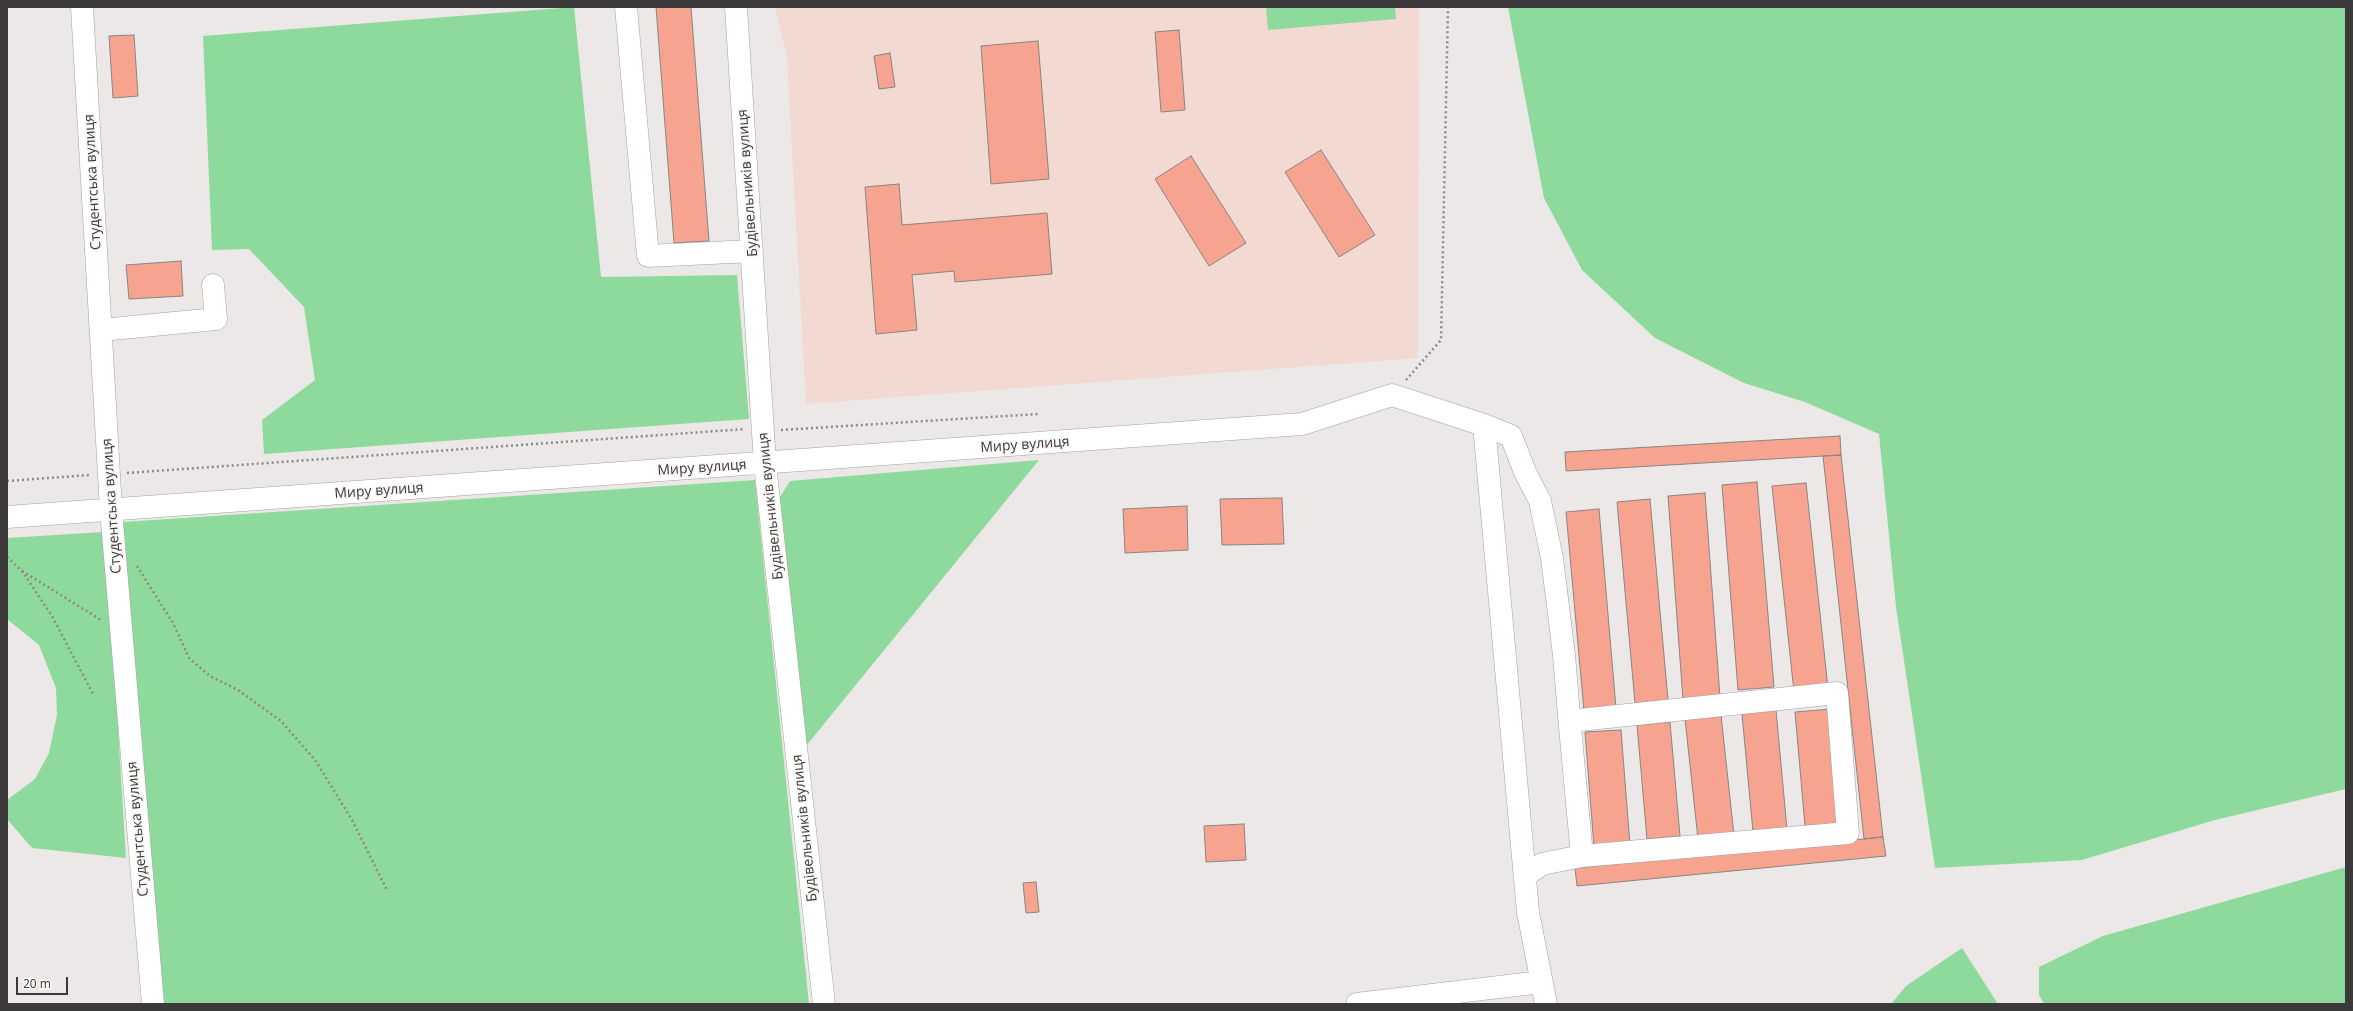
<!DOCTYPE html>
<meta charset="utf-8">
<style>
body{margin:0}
#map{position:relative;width:2353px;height:1011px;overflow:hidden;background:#ebe8e7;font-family:"Open Sans",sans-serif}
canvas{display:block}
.frame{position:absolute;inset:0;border:8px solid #3b3939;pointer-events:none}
.scale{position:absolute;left:16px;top:977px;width:52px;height:18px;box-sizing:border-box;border:2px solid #3b3939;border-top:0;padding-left:5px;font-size:12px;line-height:14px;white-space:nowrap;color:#3b3939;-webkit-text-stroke:3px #f9f6f4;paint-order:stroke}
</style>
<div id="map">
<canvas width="2353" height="1011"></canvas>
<div class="frame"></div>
<div class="scale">20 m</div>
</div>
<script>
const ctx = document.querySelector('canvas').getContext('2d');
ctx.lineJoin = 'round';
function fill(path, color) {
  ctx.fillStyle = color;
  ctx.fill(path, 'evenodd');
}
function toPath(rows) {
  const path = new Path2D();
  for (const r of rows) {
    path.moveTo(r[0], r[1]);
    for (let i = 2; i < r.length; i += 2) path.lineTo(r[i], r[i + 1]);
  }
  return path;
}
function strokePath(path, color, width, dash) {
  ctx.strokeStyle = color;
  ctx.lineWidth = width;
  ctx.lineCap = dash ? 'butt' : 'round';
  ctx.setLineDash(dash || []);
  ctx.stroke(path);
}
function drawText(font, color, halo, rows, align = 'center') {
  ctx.font = font + ' "Open Sans",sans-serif';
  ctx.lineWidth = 3;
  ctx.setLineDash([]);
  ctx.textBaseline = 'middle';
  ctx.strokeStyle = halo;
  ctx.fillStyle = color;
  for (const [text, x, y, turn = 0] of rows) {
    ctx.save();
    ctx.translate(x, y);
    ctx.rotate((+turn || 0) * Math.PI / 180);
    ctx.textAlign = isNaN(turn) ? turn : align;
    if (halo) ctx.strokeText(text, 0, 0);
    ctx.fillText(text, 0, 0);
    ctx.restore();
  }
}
fill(toPath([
 [775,7,1419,7,1418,358,806,404,787,58]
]), '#f2d9d2');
fill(toPath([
 [574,7,601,277,737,275,749,419,264,454,262,420,315,380,304,307,249,249,212,250,203,36],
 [1266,7,1395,7,1396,19,1268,30],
 [1508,7,2346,7,2346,789,2215,820,2082,860,1935,868,1896,607,1879,434,1805,402,1744,383,1655,338,1582,270,1544,198],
 [1039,460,806,746,778,500,790,481],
 [755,480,809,1004,160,1004,123,522],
 [103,532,116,696,126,858,32,848,7,819,7,800,35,779,49,753,57,715,56,688,39,645,7,619,7,538],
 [2346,867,2346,1004,2044,1004,2039,995,2039,967,2103,936],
 [1962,948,1998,1004,1891,1004,1906,986]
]), '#8eda9c');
const building = toPath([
 [656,7,691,7,709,241,674,243,656,7],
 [1179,30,1185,110,1161,112,1155,32,1179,30],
 [134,35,138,96,113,98,109,36,134,35],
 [1038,41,1049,179,991,184,981,46,1038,41],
 [890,53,895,87,879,89,874,56,890,53],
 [1321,150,1375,235,1339,257,1285,172,1321,150],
 [1191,156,1246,243,1209,266,1155,179,1191,156],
 [899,184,902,225,1047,213,1052,274,955,282,954,271,912,275,917,330,876,334,865,187,899,184],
 [181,261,183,296,129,299,126,265,181,261],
 [1840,436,1841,455,1566,471,1565,452,1840,436],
 [1841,455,1883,837,1864,839,1823,456,1841,455],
 [1757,482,1774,687,1738,690,1722,485,1757,482],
 [1806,483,1828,688,1794,692,1772,486,1806,483],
 [1705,493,1720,697,1683,700,1668,496,1705,493],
 [1282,498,1284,544,1222,545,1220,499,1282,498],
 [1650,499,1668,700,1635,703,1617,502,1650,499],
 [1187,506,1188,550,1125,553,1123,509,1187,506],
 [1599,509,1616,708,1584,711,1566,512,1599,509],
 [1831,709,1841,823,1805,826,1795,712,1831,709],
 [1776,710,1787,829,1753,832,1742,714,1776,710],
 [1721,715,1734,835,1698,839,1685,719,1721,715],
 [1670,722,1680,836,1647,839,1637,725,1670,722],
 [1621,730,1630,845,1594,847,1585,732,1621,730],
 [1244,824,1246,860,1206,862,1204,826,1244,824],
 [1883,837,1886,856,1577,886,1575,868,1883,837],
 [1036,882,1039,912,1026,913,1023,883,1036,882]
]);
fill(building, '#f6a390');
strokePath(building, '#888584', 1);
const minor = toPath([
 [82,7,111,510,153,1004],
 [626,7,648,256,752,251],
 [736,7,765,464,824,1004],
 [101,330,216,319,213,285],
 [1484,425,1511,436,1525,472,1540,501,1552,558,1564,655,1570,727,1582,856,1848,833,1837,693,1570,721],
 [7,517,1302,424,1392,395,1484,425,1528,912,1546,1004],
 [1525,876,1542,864,1582,856],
 [1357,1004,1541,982]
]);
strokePath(minor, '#a4a19f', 23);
strokePath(toPath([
 [1406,380,1441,340,1448,7],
 [781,430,1038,414],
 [127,473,745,429],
 [7,481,90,475],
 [7,557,22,571,52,616,93,694],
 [137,566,173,623,189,658,210,676,238,690,281,721,315,760,351,818,387,890],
 [22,571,101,620]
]), '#8c8a89', 2.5, [2, 3]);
strokePath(minor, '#fff', 22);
drawText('14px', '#3b3939', '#f9f6f4', [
 ["Студентська вулиця",93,182,-93],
 ["Будівельників вулиця",748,183,-94],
 ["Миру вулиця",1025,445,-4],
 ["Миру вулиця",702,468,-4],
 ["Миру вулиця",379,491,-4],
 ["Студентська вулиця",112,506,-94],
 ["Будівельників вулиця",771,506,-96],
 ["Будівельників вулиця",805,828,-96],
 ["Студентська вулиця",138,829,-95]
]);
</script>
